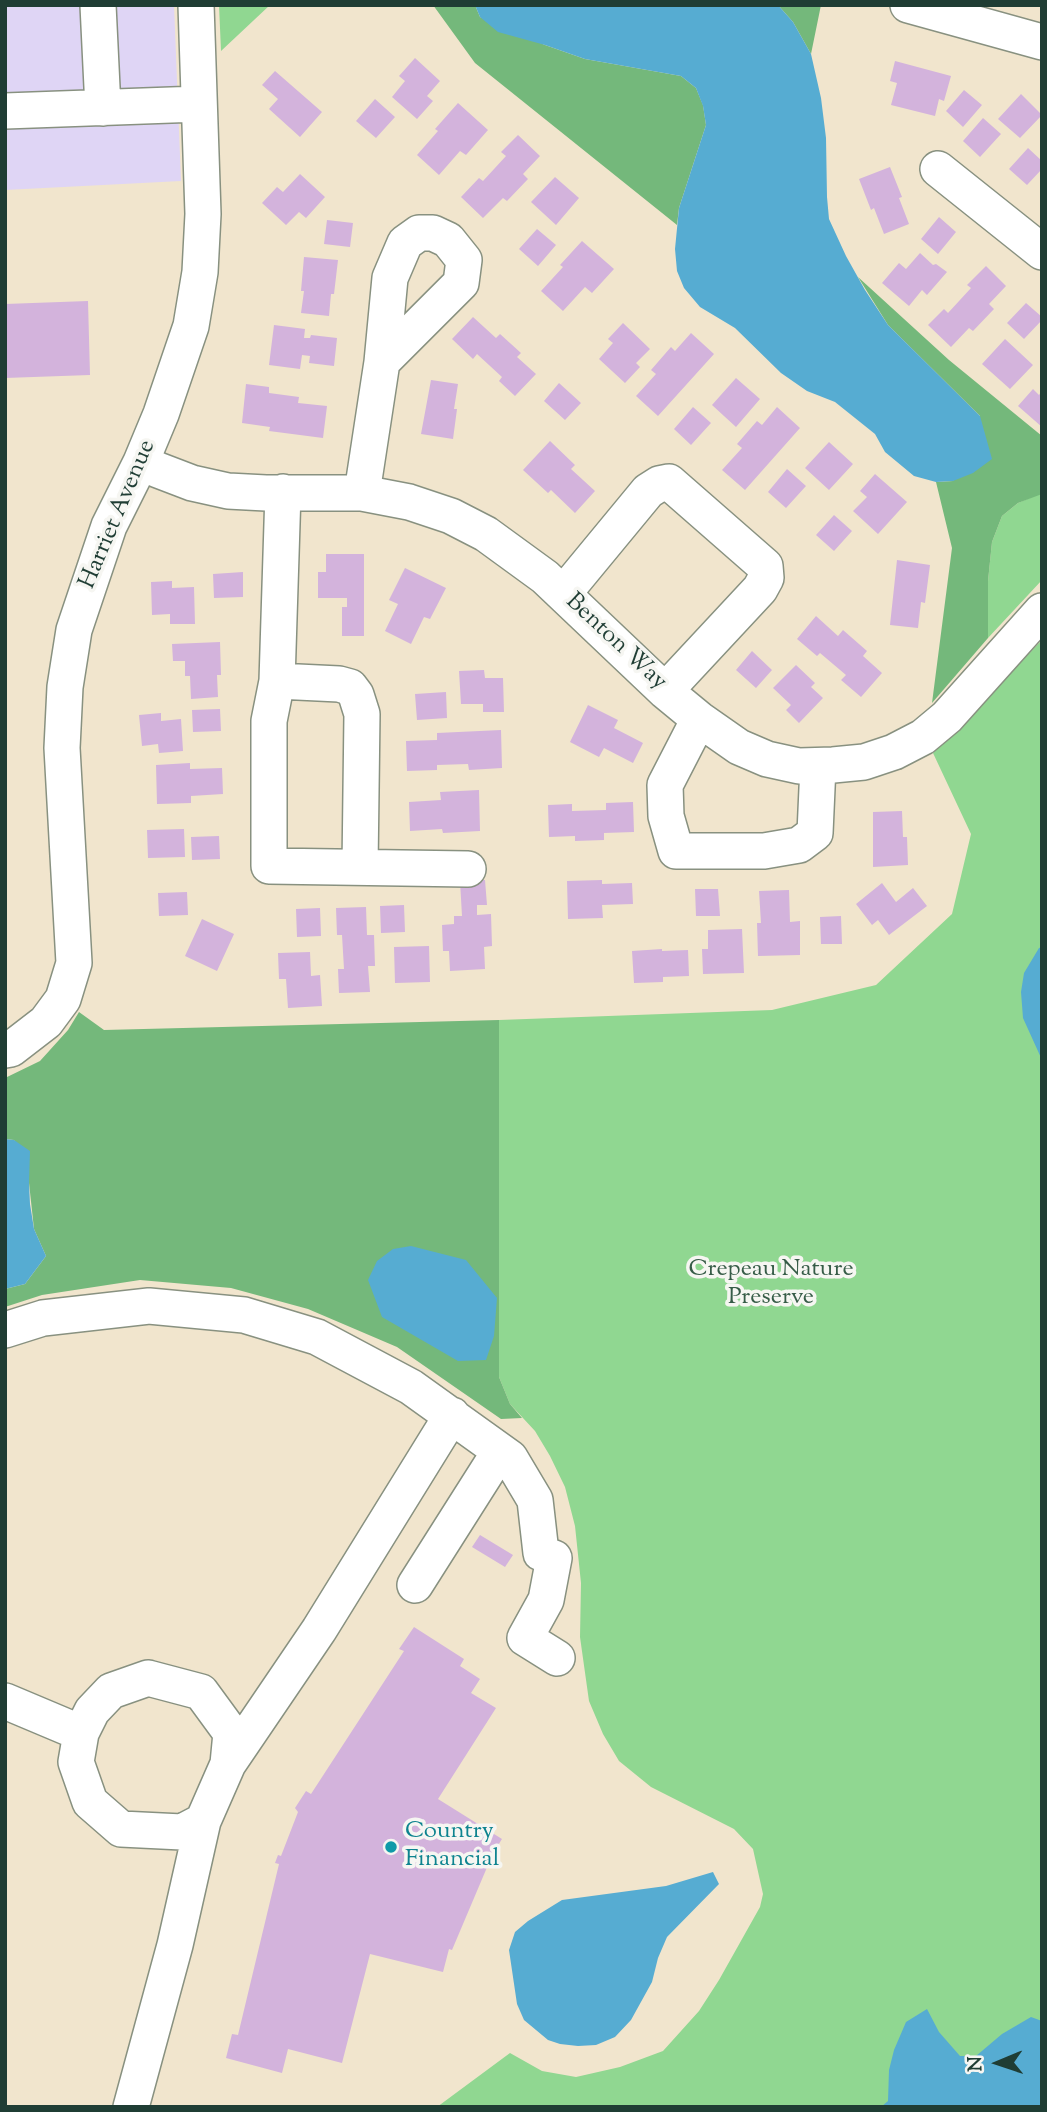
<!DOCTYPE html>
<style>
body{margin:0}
#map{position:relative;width:1047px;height:2112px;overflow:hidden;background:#f1e5cd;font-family:"Sorts Mill Goudy",serif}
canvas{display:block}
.frame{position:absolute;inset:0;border:7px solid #1f3d34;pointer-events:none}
.north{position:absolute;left:963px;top:2028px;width:70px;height:70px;-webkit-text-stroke:5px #f6f6f2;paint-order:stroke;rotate:268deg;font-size:19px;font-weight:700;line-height:28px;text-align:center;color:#1f3d34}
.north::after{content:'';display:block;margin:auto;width:24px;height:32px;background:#1f3d34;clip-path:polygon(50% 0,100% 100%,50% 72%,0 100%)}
</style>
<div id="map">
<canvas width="1047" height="2112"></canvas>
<div class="frame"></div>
<div class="north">N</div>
</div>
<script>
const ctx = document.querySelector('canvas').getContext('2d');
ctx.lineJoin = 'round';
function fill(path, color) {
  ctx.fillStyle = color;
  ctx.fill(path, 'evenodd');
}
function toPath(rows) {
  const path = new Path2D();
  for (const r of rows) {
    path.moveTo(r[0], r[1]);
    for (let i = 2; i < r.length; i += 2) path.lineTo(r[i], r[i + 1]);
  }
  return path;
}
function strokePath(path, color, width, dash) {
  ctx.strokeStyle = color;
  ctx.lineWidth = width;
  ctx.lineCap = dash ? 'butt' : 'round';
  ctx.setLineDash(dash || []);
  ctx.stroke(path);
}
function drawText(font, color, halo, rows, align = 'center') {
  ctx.font = font + ' "Sorts Mill Goudy",serif';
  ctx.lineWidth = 7;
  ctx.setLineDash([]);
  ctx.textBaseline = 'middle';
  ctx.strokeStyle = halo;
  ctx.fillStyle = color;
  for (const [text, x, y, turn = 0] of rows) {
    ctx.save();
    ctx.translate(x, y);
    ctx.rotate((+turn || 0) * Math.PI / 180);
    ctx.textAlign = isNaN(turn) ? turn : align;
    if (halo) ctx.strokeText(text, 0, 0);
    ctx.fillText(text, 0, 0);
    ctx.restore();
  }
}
fill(toPath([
 [5,5,174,5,181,181,5,190]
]), '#dfd5f5');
fill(toPath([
 [219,5,270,5,221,51],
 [1039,494,1042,494,1042,580,988,638,988,581,992,542,1002,516,1018,503],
 [1042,640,1042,2107,437,2107,510,2053,542,2071,576,2077,620,2067,663,2051,699,2011,719,1980,760,1907,763,1894,753,1849,734,1829,651,1787,619,1761,603,1734,589,1701,580,1637,581,1583,575,1526,565,1487,550,1456,535,1431,510,1404,499,1377,499,1020,772,1010,876,985,952,914,971,834,933,753]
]), '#90d791');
fill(toPath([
 [433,5,475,5,480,17,545,45,585,59,681,76,696,88,703,105,706,125,679,208,677,225,475,63],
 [778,5,821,5,811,54,793,22],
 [858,277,949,360,1042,436,1042,494,1018,503,1002,516,992,542,988,581,988,638,932,703,952,548,936,482,953,481,980,416,888,325],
 [79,1012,104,1030,499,1020,499,1377,510,1404,522,1418,501,1419,397,1347,308,1309,231,1288,140,1280,42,1295,5,1307,5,1289,25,1284,46,1256,34,1229,29,1183,14,1140,5,1139,5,1078,40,1061,68,1030]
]), '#74b87b');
fill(toPath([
 [475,5,778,5,793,22,811,54,821,98,826,138,827,197,829,219,846,256,865,290,888,325,980,416,992,459,973,473,953,481,936,482,914,476,885,452,875,434,835,402,807,391,781,373,735,328,700,307,684,288,677,271,675,249,679,208,706,125,703,106,696,88,681,76,585,59,545,45,498,32,480,17],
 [1042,947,1042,1060,1023,1018,1021,992,1024,973,1039,948],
 [5,1139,14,1140,30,1151,29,1183,30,1204,34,1229,46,1256,25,1284,5,1289],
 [411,1246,466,1260,497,1298,494,1336,486,1360,458,1361,382,1317,368,1280,377,1261,393,1249],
 [713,1872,719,1884,667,1937,658,1958,652,1982,631,2020,615,2037,596,2045,578,2046,560,2044,548,2040,524,2020,517,2004,509,1950,515,1932,528,1921,562,1900,666,1886],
 [927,2009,939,2032,960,2056,976,2056,1002,2034,1031,2017,1042,2021,1042,2107,881,2107,888,2101,889,2070,894,2050,906,2022]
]), '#56acd2');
fill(toPath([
 [415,58,440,81,427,96,433,101,417,119,392,97,405,81,399,76],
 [895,61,951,76,944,101,939,99,935,116,891,105,897,83,890,81],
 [275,71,322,112,300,137,269,109,278,99,262,85],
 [964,90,982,105,963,127,946,111],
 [1021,94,1042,115,1020,138,998,119],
 [375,99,395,117,376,138,356,121],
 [458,103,488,130,466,155,460,151,439,175,417,155,438,131,435,129],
 [983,118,1001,134,980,157,963,141],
 [518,135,540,156,523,174,528,179,507,201,503,198,483,218,461,197,479,178,483,181,506,156,501,152],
 [1028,148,1042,161,1042,169,1027,185,1009,169],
 [890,167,902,197,899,198,909,224,884,234,874,208,871,210,859,179],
 [300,174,325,197,306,218,299,212,286,225,262,203,277,187,283,192],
 [555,177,579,198,556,225,531,202],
 [939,217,956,232,938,254,921,239],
 [327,220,353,223,350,247,324,244],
 [537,229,556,245,538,266,519,249],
 [582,241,614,269,592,293,585,287,563,311,541,291,563,267,560,265],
 [920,253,933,265,936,264,947,272,927,295,922,290,909,306,882,283,899,263,906,269],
 [304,257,338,260,334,294,331,294,329,316,301,313,304,291,301,291],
 [986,266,1006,286,989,304,994,309,973,331,969,328,951,347,928,325,944,309,948,313,971,288,967,285],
 [88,301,90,375,5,378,5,304],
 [1026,303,1042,317,1042,320,1024,339,1007,323],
 [473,317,496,338,500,334,521,353,517,357,536,374,515,396,499,381,502,377,477,354,473,359,452,339],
 [623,323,650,349,636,363,640,367,625,383,599,359,613,343,608,339],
 [274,325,305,329,304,338,310,338,311,335,337,338,334,366,309,363,310,356,302,355,300,369,269,365],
 [691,333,714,354,658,416,636,396,656,374,651,370,671,347,675,351],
 [1005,339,1033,365,1010,389,982,364],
 [736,378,760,399,736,427,712,405],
 [431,380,458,384,454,409,457,409,453,439,421,434],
 [559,383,581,403,565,420,544,401],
 [246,384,269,387,269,393,299,397,298,403,327,406,323,438,269,431,270,427,242,423],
 [1033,389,1039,395,1042,391,1042,427,1018,406],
 [693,407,711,423,691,445,674,429],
 [777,407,800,428,745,490,722,470,742,448,737,444,757,421,762,425],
 [550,441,575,465,571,469,595,491,575,513,551,490,548,493,523,470],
 [829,442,853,464,829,490,805,468],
 [787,469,806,486,786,508,768,492],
 [875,474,907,502,878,534,853,511,867,497,860,491],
 [834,515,852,531,834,551,816,535],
 [326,554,364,554,364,636,342,636,342,607,347,607,347,598,318,598,318,572,326,572],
 [897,560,930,565,925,603,921,602,918,628,890,625],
 [405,568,446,588,430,619,424,617,411,644,385,631,398,604,389,600],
 [243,572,243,597,214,598,213,574],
 [172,581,172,588,194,587,195,624,170,624,170,614,152,615,151,582],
 [816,616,838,636,843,630,867,651,863,656,882,673,861,697,841,680,846,675,820,653,817,656,797,639],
 [220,642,221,675,217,675,218,697,191,699,190,676,185,676,185,661,173,661,172,644],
 [752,651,772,670,756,688,736,670],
 [796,665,815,683,811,687,823,698,799,723,786,710,791,705,773,688],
 [484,670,485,678,503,678,504,712,483,712,483,704,461,704,459,671],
 [446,692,447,718,417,720,415,694],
 [588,705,618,720,614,728,643,743,633,763,604,748,599,757,570,742],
 [220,709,221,731,193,732,192,710],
 [161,713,161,721,181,719,183,751,159,753,158,744,142,746,139,715],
 [501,730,502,768,469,770,468,764,437,765,437,770,407,771,406,741,437,740,437,733],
 [190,763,190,769,222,768,223,794,191,796,191,803,157,804,156,765],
 [479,790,480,831,443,833,442,829,410,831,409,802,441,800,440,792],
 [633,802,634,832,604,833,604,840,575,841,575,836,549,837,548,805,572,804,572,811,606,810,606,803],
 [902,811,903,837,907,837,908,865,873,867,873,812],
 [184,829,185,857,148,858,147,830],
 [219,836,220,859,192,860,191,837],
 [485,880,487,905,477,905,477,915,491,914,492,946,484,947,485,969,450,971,449,951,443,951,442,925,454,924,454,916,462,916,460,881],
 [602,880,602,884,632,883,633,904,602,905,603,918,568,919,567,881],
 [882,883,896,902,913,888,927,906,889,935,878,920,872,925,856,904],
 [695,889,718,889,720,916,696,916],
 [789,890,790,922,800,921,800,955,758,956,757,923,761,923,759,891],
 [187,892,188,915,159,916,158,893],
 [404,905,405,932,381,933,380,906],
 [366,907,367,935,374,935,375,966,368,966,370,992,339,993,338,969,344,969,342,935,337,935,336,908],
 [320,908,321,936,297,937,296,909],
 [841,916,842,944,821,944,820,917],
 [202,919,234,934,217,971,185,956],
 [742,929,744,973,703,974,702,949,708,949,708,930],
 [429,946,430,982,395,983,394,947],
 [662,949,662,951,688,950,689,976,663,977,663,982,634,983,632,951],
 [310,952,311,976,320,975,322,1006,288,1008,286,979,279,979,278,953],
 [480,1535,513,1555,505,1567,472,1547],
 [414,1627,464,1659,460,1666,480,1679,471,1693,496,1708,438,1799,502,1839,486,1864,488,1865,452,1950,449,1949,443,1972,370,1954,342,2063,288,2049,282,2073,226,2058,232,2034,238,2035,279,1864,275,1863,278,1855,281,1856,298,1812,295,1808,306,1791,311,1794,404,1651,399,1649]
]), '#d3b3dc');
const minor = toPath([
 [98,5,103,108],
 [908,5,1042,42],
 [5,111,199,104],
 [938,169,1042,252],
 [141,462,158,470,192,483,228,491,266,493,362,493,409,502,451,516,486,534,545,577,665,691,699,719,739,747,767,759,799,766,833,765,864,762,894,752,923,737,947,717,1042,611],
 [283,492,277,681,269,721,269,866,468,869],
 [362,493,382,362,390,278,405,243,419,233,433,233,448,240,464,260,461,283,382,362],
 [563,594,648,491,659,484,669,482,765,566,766,578,760,589,665,691],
 [277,681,339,684,350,687,356,695,362,714,360,867],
 [699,719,665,785,666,816,676,851,764,851,799,845,815,833,818,766],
 [5,1050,11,1049,46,1022,63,999,74,963,62,748,65,687,74,630,109,526,141,462,161,414,191,326,200,272,203,214,196,5],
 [5,1330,43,1318,149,1306,244,1315,317,1337,411,1387,510,1458,535,1500,541,1553,554,1558,546,1600,525,1638,557,1658],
 [415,1585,500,1451],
 [148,1678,201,1692,231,1733,228,1764,203,1821,182,1832,121,1829,90,1802,76,1762,81,1733,92,1711,111,1691,148,1678],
 [5,1701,81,1733],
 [228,1764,319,1630,452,1415],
 [131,2107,175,1945,203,1821]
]);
strokePath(minor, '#889180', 38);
strokePath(minor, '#fff', 35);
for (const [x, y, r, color] of [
 [391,1847,7,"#0f9aa8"]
]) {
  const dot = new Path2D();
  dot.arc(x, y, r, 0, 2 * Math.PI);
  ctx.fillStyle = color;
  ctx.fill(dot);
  strokePath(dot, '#f6f6f2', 2.5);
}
drawText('24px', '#1f3d34', '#f6f6f2', [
 ["Harriet Avenue",119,515,-67],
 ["Benton Way",615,643,43]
]);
drawText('24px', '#365c47', '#f6f6f2', [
 ["Crepeau Nature",771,1271],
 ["Preserve",771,1299]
]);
drawText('24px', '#0d838f', '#f6f6f2', [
 ["Country",405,1833],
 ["Financial",405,1861]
], 'left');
</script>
